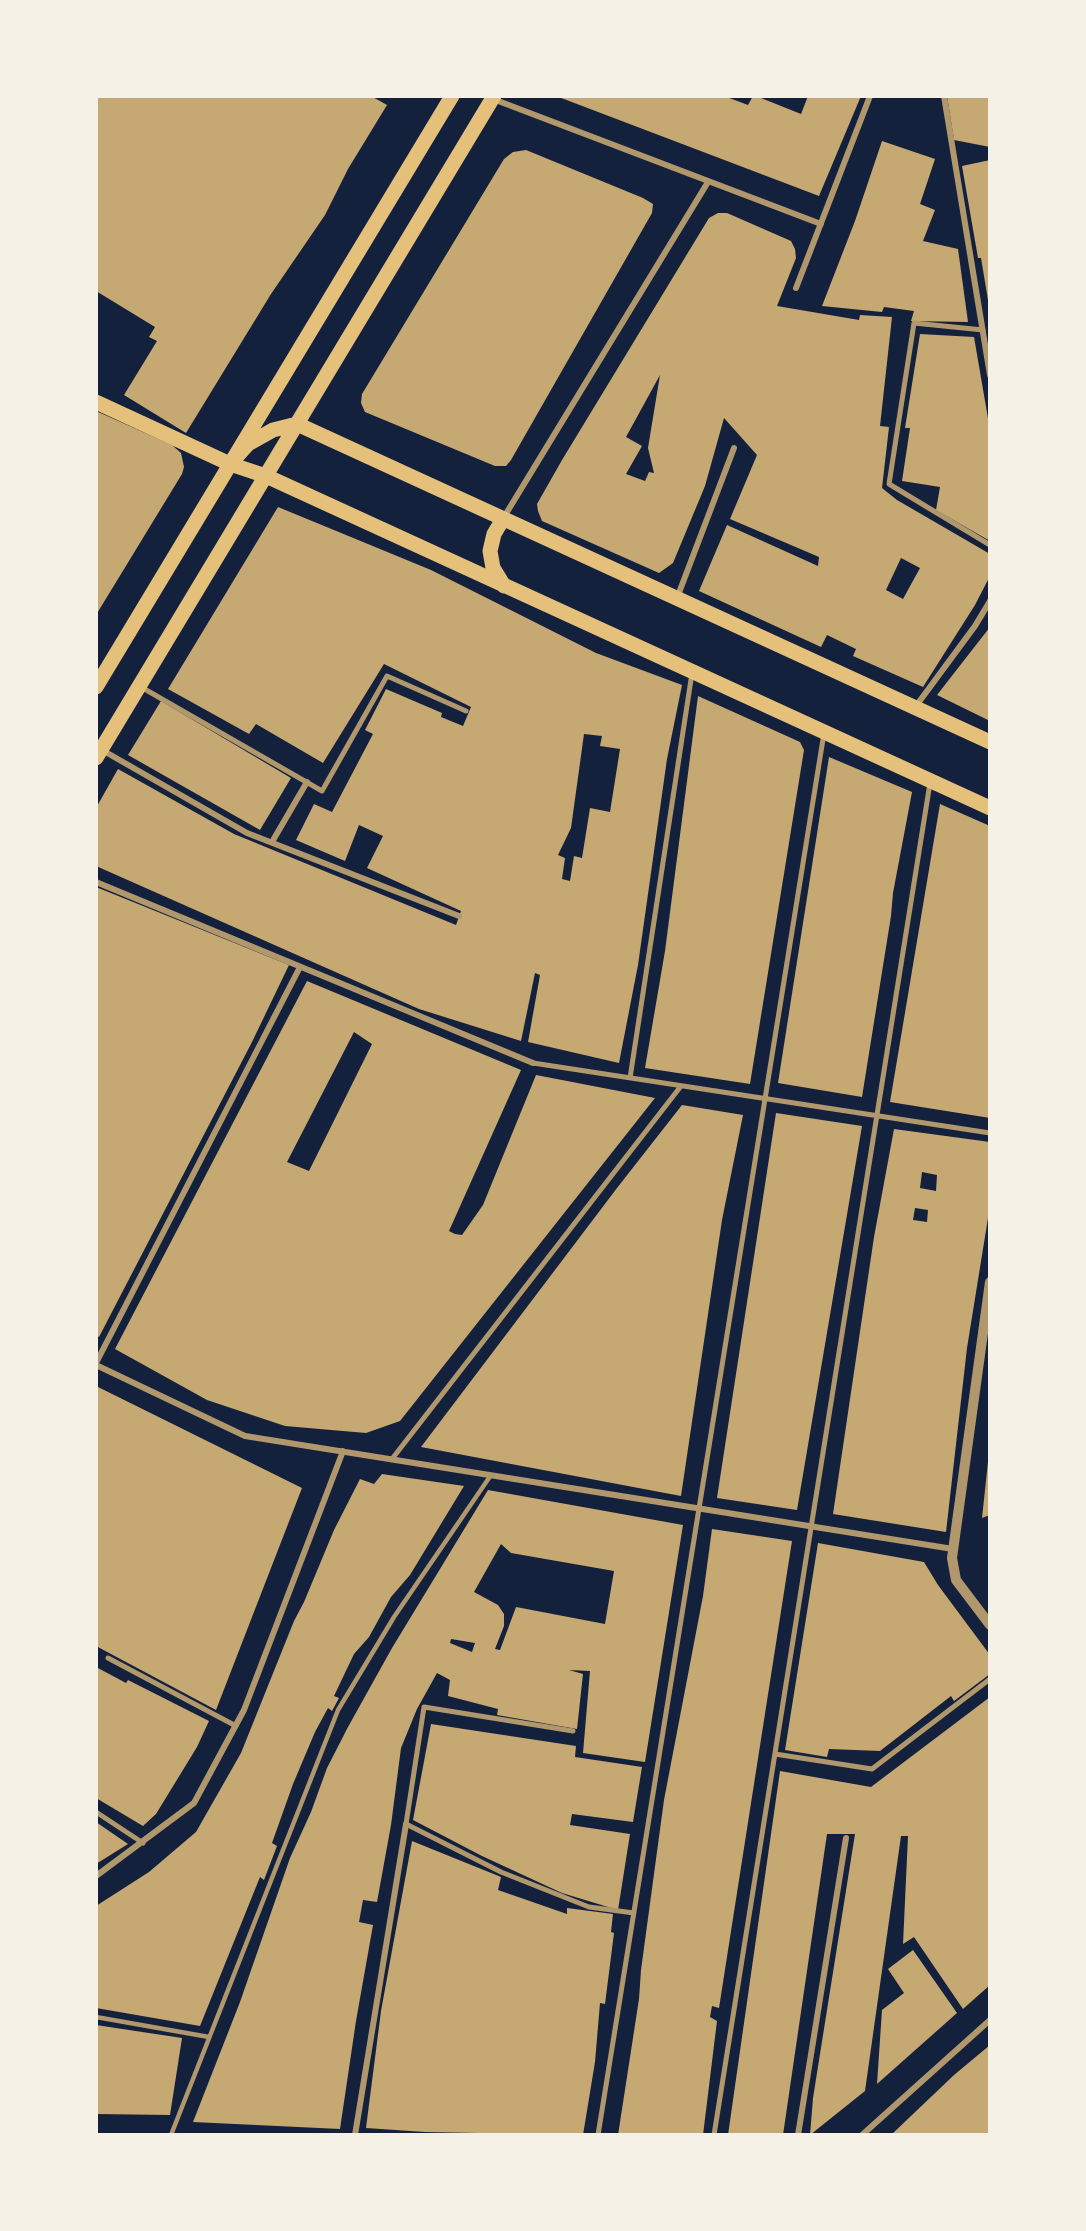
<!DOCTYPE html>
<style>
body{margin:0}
#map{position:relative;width:1086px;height:2231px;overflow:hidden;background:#14213d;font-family:"DM Sans",sans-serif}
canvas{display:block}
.frame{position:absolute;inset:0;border:98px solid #f6f1e7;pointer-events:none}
</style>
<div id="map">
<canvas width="1086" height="2231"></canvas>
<div class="frame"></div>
</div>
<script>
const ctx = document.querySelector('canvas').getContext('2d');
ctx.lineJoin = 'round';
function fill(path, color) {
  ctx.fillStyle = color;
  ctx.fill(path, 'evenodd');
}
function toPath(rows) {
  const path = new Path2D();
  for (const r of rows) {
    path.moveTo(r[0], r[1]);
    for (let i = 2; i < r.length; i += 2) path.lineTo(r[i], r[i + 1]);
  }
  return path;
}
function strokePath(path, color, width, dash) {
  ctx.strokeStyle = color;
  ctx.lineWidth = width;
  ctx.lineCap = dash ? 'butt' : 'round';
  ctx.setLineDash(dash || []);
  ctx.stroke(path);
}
fill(toPath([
 [97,96,371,96,387,105,348,169,325,215,271,294,186,433,124,395,157,341,149,337,155,327,96,291],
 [556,96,724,96,748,105,753,96,756,96,801,114,808,96,861,96,819,196],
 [947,96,990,96,990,147,954,140],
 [882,141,935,159,920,204,935,210,923,241,958,249,968,322,911,321,914,311,884,307,882,312,822,306,855,221],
 [526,150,643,198,653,204,652,213,511,460,506,466,495,466,365,412,361,403,362,394,504,159,513,152],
 [990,160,990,306,989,306,981,258,978,258,962,166],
 [718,213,727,213,791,241,795,249,796,258,777,306,859,320,860,315,892,317,880,426,889,427,882,488,897,500,990,554,990,576,975,605,923,687,853,656,856,649,827,635,821,647,699,591,727,525,818,566,819,557,730,519,757,455,724,418,705,486,673,563,659,573,542,521,538,511,537,504,562,460,709,218],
 [660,375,648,448,654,473,649,472,645,481,626,474,642,446,626,437],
 [901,558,920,568,903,599,886,590],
 [920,334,974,337,990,430,990,541,936,510,940,487,902,481,910,428,905,428],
 [96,411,172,445,181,453,184,467,182,474,96,615],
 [278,507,431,570,596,653,682,685,667,759,638,965,619,1063,528,1042,540,975,535,973,521,1041,419,1009,96,866,96,808,118,769,234,834,456,925,461,911,367,868,383,836,359,825,345,861,296,840,314,804,332,812,373,734,365,730,386,689,442,713,441,717,463,726,471,707,384,664,323,763,256,724,249,734,168,689],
 [584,734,602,736,600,746,620,749,610,812,590,808,582,858,574,856,570,881,562,879,565,858,558,855,571,828],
 [990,627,990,721,937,695],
 [698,696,800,742,804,750,750,1084,645,1068,665,951],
 [161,701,291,778,260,830,128,755],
 [829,757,912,792,893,893,891,916,862,1097,778,1083],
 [940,804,990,826,990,1118,890,1102],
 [96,887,289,965,252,1042,99,1337,96,1335],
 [307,981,521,1070,449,1231,455,1234,462,1235,483,1205,536,1075,655,1098,400,1421,366,1433,285,1426,207,1400,115,1349],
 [354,1032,372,1044,309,1171,287,1162],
 [682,1105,743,1115,722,1220,681,1496,421,1447,617,1188],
 [776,1113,862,1126,797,1510,717,1498],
 [894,1129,990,1142,988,1218,967,1348,946,1532,833,1514,874,1237],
 [922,1172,937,1175,936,1191,920,1188],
 [915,1208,928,1210,927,1222,913,1220],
 [96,1386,302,1488,216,1710,96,1646],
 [988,1462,990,1515,982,1518],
 [382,1474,464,1486,410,1575,391,1597,369,1637,354,1654,334,1696,339,1698,332,1711,328,1708,315,1732,293,1784,272,1843,277,1846,264,1880,260,1877,200,2026,96,2008,96,1906,149,1872,196,1832,241,1753,294,1621,304,1602,334,1530,360,1479,374,1484],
 [488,1490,683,1525,645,1762,583,1753,590,1671,569,1670,583,1674,577,1729,497,1715,498,1709,448,1696,450,1680,437,1673,417,1709,401,1748,391,1825,377,1902,363,1900,359,1922,373,1925,356,2021,340,2129,193,2122,240,2002,290,1858,311,1812,327,1768,348,1727,392,1648],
 [501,1544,511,1553,614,1571,605,1624,516,1607,500,1650,495,1649,504,1626,504,1614,498,1605,474,1592],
 [451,1639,475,1643,472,1652,450,1643],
 [712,1529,792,1541,719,2008,712,2006,710,2017,717,2021,703,2135,618,2135,639,1999,641,1970,664,1800,703,1596],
 [818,1543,924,1562,938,1585,990,1655,990,1674,954,1701,951,1696,880,1751,829,1749,827,1757,785,1750],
 [96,1667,126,1683,128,1680,209,1721,197,1747,156,1814,143,1826,96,1798],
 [990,1697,990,1985,963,2009,914,1937,903,1944,908,1836,901,1836,865,2091,810,2135,813,2098,855,1834,827,1834,783,2135,728,2135,780,1771,871,1787],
 [431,1724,576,1746,575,1757,642,1767,633,1822,572,1814,570,1825,630,1834,618,1910,562,1893,482,1856,413,1820],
 [96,1822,128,1844,96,1864],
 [412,1841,501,1877,498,1890,567,1914,567,1908,613,1914,611,1932,614,1933,605,2004,600,2003,595,2062,583,2135,425,2132,366,2128,381,2011],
 [913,1950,957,2013,877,2084,882,2010,904,1993,888,1969],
 [96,2025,182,2038,170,2115,96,2114],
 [990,2045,990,2135,891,2135,954,2075]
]), '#c6a872');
strokePath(toPath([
 [96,2017,209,2037],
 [171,2135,338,1710,394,1617,491,1475]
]), '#b1986c', 4.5);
strokePath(toPath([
 [983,330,914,323,889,484,990,545],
 [141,687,322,791,387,676,466,711],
 [533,1063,990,1133],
 [630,1078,692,673],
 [392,1459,681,1086],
 [108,1658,236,1726],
 [573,1731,424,1707,406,1824,501,1872,589,1907,634,1913],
 [775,1754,872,1769,990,1679],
 [96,1812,143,1843],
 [598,2135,824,733],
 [714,2135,930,783]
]), '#b1986c', 5);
strokePath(toPath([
 [944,96,990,375],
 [493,99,821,224],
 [796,288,870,96],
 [504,517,708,182],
 [677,598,734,448],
 [916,706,975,626,990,601],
 [102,750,247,833,459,916],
 [272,842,307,782],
 [96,882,533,1063],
 [96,1363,300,967],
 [96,1365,245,1436,953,1549],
 [96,1876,194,1803,244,1710,343,1451],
 [355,2135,406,1824],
 [798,2135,846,1838],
 [862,2135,990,2020]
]), '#b1986c', 6);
strokePath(toPath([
 [990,1282,952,1558,956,1580,990,1625]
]), '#b1986c', 10);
strokePath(toPath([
 [96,402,230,464,266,476,990,808],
 [230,464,248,444,273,430,297,424,990,742],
 [503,519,494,534,490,551,493,568,504,586],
 [96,687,452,96],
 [96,758,494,96]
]), '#e5c07b', 15);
</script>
